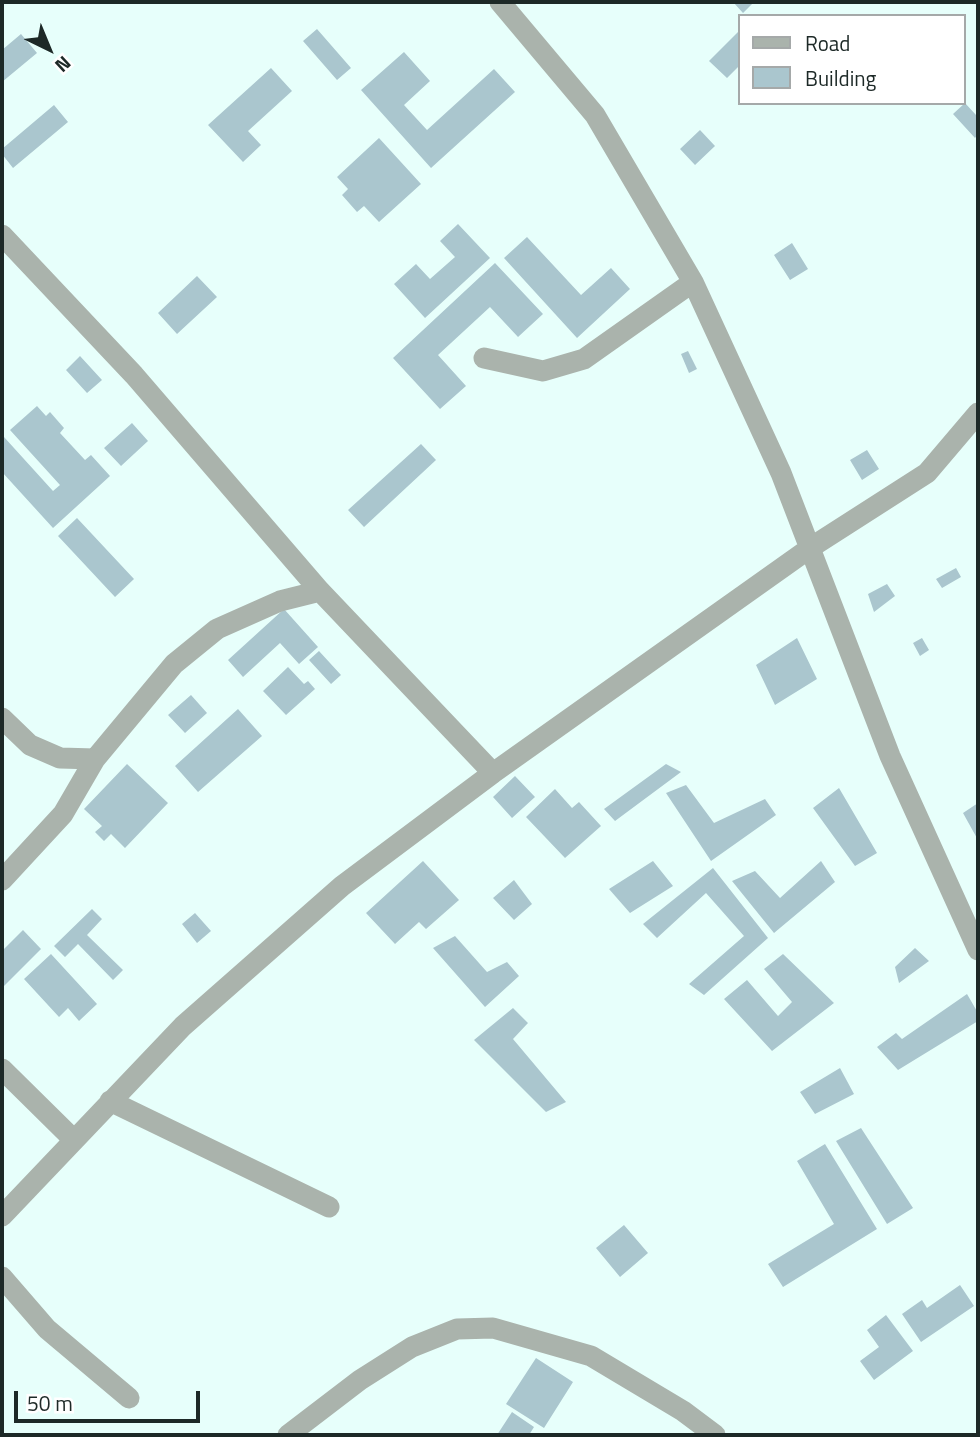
<!DOCTYPE html>
<style>
body{margin:0}
#map{position:relative;width:980px;height:1437px;overflow:hidden;background:#e7fffb;font-family:"Titillium Web",sans-serif}
canvas{display:block}
.frame{position:absolute;inset:0;border:4px solid #1d2927;pointer-events:none}
.legend{position:absolute;left:738px;top:14px;width:228px;height:91px;box-sizing:border-box;background:#fff;border:2px solid #a5a9a9;margin:0;padding:9px 12px;list-style:none;font-size:21px;color:#1d2927}
.legend li{display:flex;align-items:center;gap:14px;height:35px}
.legend b{width:35px;border:2px solid #a5a9a9}
.north{position:absolute;left:14px;top:14px;width:70px;height:70px;-webkit-text-stroke:5px #fff;paint-order:stroke;rotate:137deg;font-size:19px;font-weight:700;line-height:28px;text-align:center;color:#1d2927}
.north::after{content:'';display:block;margin:auto;width:24px;height:32px;background:#1d2927;clip-path:polygon(50% 0,100% 100%,50% 72%,0 100%)}
.scale{position:absolute;left:14px;top:1391px;width:186px;height:32px;box-sizing:border-box;border:4px solid #1d2927;border-top:0;padding-left:9px;font-size:21px;line-height:24px;white-space:nowrap;color:#1d2927;-webkit-text-stroke:5px #fff;paint-order:stroke}
</style>
<div id="map">
<canvas width="980" height="1437"></canvas>
<div class="frame"></div>
<ul class="legend">
<li><b style="height:9px;background:#aab3ac"></b>Road</li>
<li><b style="height:19px;background:#aac6ce"></b>Building</li>
</ul>
<div class="north">N</div>
<div class="scale">50 m</div>
</div>
<script>
const ctx = document.querySelector('canvas').getContext('2d');
ctx.lineJoin = 'round';
function fill(path, color) {
  ctx.fillStyle = color;
  ctx.fill(path, 'evenodd');
}
function toPath(rows) {
  const path = new Path2D();
  for (const r of rows) {
    path.moveTo(r[0], r[1]);
    for (let i = 2; i < r.length; i += 2) path.lineTo(r[i], r[i + 1]);
  }
  return path;
}
function strokePath(path, color, width, dash) {
  ctx.strokeStyle = color;
  ctx.lineWidth = width;
  ctx.lineCap = dash ? 'butt' : 'round';
  ctx.setLineDash(dash || []);
  ctx.stroke(path);
}
fill(toPath([
 [733,2,754,2,743,13],
 [317,29,351,68,337,80,303,41],
 [740,30,740,65,727,78,709,61],
 [21,34,37,53,2,82,2,50],
 [404,52,430,81,404,105,427,130,494,69,515,92,431,168,361,90],
 [271,68,292,91,248,131,261,145,243,162,208,125],
 [965,103,976,115,978,113,978,134,975,138,953,114],
 [54,105,68,122,13,168,2,154,2,149],
 [700,130,715,146,695,165,680,149],
 [379,138,421,184,379,222,364,206,357,212,342,195,348,189,337,177],
 [458,224,490,258,425,318,394,284,416,264,430,279,455,257,440,241],
 [527,237,581,295,611,268,630,289,577,338,504,258],
 [792,243,808,269,790,280,774,255],
 [495,263,543,314,518,337,490,307,438,355,466,386,440,409,393,358],
 [197,276,217,297,177,334,158,313],
 [688,351,697,369,689,373,681,354],
 [80,356,102,380,87,393,66,370],
 [37,406,46,416,50,412,64,428,60,433,85,460,91,455,110,476,53,528,2,472,4,437,53,491,60,485,10,430],
 [132,423,148,441,121,466,104,448],
 [421,444,436,460,364,527,348,510],
 [867,450,879,469,862,480,850,460],
 [77,518,134,579,115,597,58,536],
 [956,568,961,577,942,588,936,579],
 [887,584,895,596,874,612,868,594],
 [284,609,318,647,299,664,280,643,243,677,228,660],
 [797,638,817,679,775,705,756,665],
 [922,638,929,650,920,656,913,643],
 [319,651,341,675,331,684,309,660],
 [288,667,304,684,308,681,315,689,286,715,263,691],
 [191,695,207,713,185,733,168,715],
 [238,709,262,736,198,792,175,766],
 [127,764,168,803,125,848,111,834,104,841,95,832,102,826,84,809],
 [666,764,681,772,615,821,604,809],
 [515,776,535,797,512,818,493,797],
 [686,785,714,823,765,799,776,815,711,861,666,793],
 [839,788,877,853,855,866,813,808],
 [555,789,572,808,579,802,601,826,565,858,526,817],
 [978,803,978,840,963,813],
 [423,861,459,900,426,929,419,922,395,944,366,913],
 [653,861,673,886,630,913,609,889],
 [821,861,835,882,774,933,732,881,755,871,780,898],
 [713,868,768,938,704,995,689,984,744,936,706,893,657,938,643,924],
 [514,880,532,904,514,920,493,898],
 [92,909,102,919,87,935,123,970,113,980,78,944,65,957,54,946],
 [195,913,211,931,197,943,182,924],
 [23,930,41,949,2,988,2,951],
 [455,936,487,972,507,962,519,976,485,1007,433,948],
 [915,948,929,961,899,983,895,967],
 [51,954,97,1004,79,1021,68,1008,59,1017,24,979],
 [783,954,834,1003,772,1051,724,999,747,980,778,1016,792,1002,764,969],
 [967,994,978,1013,978,1021,898,1070,877,1047,896,1033,902,1039],
 [513,1008,528,1023,513,1039,566,1102,546,1112,474,1040],
 [840,1068,854,1094,815,1114,800,1092],
 [861,1128,913,1208,887,1224,836,1141],
 [825,1144,877,1229,783,1287,768,1264,834,1224,797,1161],
 [624,1225,648,1253,620,1277,596,1248],
 [960,1285,974,1306,921,1342,902,1314,922,1300,927,1308],
 [886,1315,913,1351,874,1380,860,1361,879,1347,867,1330],
 [536,1358,573,1382,544,1428,506,1404],
 [512,1412,534,1427,529,1435,497,1435]
]), '#aac6ce');
strokePath(toPath([
 [500,2,595,115,693,282,781,473,890,756,978,950],
 [2,235,134,375,320,591,493,773],
 [484,358,543,371,584,359,693,282],
 [2,718,30,745,60,758,95,759],
 [2,880,63,814,95,759,174,664,217,629,280,601,320,591],
 [2,1069,73,1139],
 [110,1101,329,1207],
 [2,1216,183,1026,342,886,493,773,810,548,927,473,978,413],
 [2,1277,47,1329,129,1398],
 [288,1435,360,1380,412,1347,457,1329,493,1328,591,1356,683,1411,715,1435]
]), '#aab3ac', 21);
</script>
